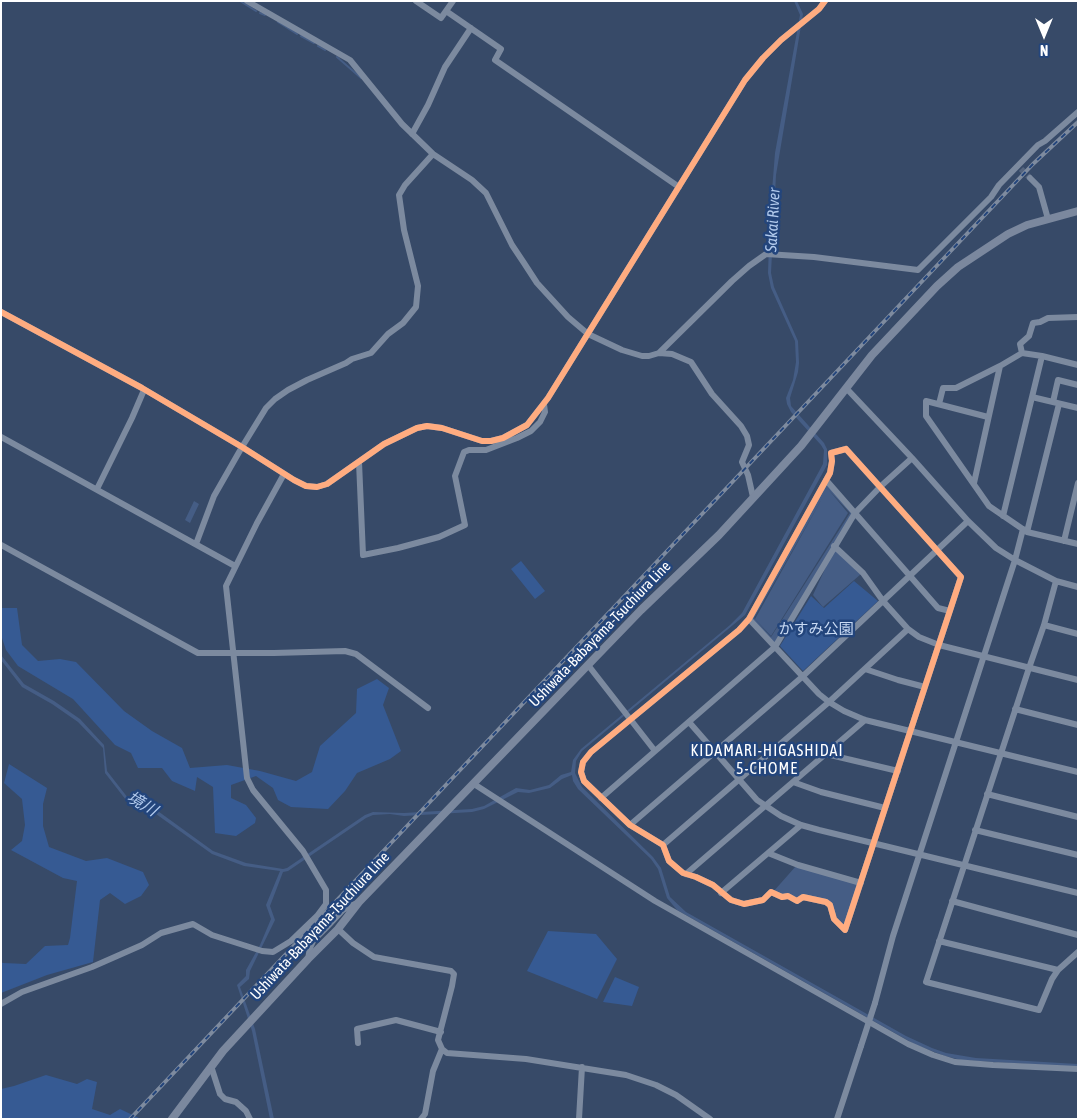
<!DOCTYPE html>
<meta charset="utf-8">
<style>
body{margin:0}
#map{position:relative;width:1079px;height:1120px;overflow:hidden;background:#374a68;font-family:"Asap Condensed",sans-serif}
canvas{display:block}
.frame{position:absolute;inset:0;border:2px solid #fff;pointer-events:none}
.north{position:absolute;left:1019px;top:10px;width:50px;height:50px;-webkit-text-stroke:4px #23457c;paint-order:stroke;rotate:180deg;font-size:14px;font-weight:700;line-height:20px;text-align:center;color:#fff}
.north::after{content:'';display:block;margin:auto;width:18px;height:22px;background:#fff;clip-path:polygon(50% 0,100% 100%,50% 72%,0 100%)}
</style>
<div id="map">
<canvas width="1079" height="1120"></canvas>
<div class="frame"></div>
<div class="north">N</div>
</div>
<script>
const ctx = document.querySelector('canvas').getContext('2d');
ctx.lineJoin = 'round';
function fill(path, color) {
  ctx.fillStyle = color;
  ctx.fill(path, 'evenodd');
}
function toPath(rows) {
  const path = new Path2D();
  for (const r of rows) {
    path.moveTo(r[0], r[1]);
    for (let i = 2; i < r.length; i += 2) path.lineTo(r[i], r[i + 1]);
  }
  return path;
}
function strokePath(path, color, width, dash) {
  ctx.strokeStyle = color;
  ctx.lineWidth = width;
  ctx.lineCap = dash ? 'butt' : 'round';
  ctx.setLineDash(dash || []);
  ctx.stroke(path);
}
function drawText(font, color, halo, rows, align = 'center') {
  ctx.font = font + ' "Asap Condensed","Noto Sans JP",sans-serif';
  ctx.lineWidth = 5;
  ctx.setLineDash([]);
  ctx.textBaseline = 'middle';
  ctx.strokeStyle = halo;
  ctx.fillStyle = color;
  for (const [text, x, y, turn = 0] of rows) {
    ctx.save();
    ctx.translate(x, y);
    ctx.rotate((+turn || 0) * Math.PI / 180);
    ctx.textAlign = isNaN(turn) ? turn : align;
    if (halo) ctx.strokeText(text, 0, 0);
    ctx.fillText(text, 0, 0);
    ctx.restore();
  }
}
fill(toPath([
 [521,561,545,591,535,599,511,569],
 [854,581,878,601,803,671,780,646,811,596,824,608],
 [1,608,17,608,22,645,38,661,60,659,76,662,124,711,152,731,182,748,190,768,227,765,260,771,296,781,312,772,320,746,356,713,357,689,377,679,389,688,383,705,401,751,390,759,357,773,345,791,328,809,291,807,278,800,273,788,256,776,231,785,231,798,246,805,256,818,255,823,236,836,215,833,213,787,197,777,195,791,172,781,162,768,138,768,131,753,115,745,73,699,18,666,6,650,1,635],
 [9,764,47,788,43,804,43,826,49,847,86,861,107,858,143,872,149,885,141,896,125,904,110,893,100,900,93,962,47,975,1,993,1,962,3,963,26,964,45,946,68,945,70,938,77,881,63,878,11,850,22,841,25,825,22,799,4,783],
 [548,931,596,934,617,959,597,999,527,971],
 [615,977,639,987,632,1006,603,1002],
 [46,1075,77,1084,87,1079,97,1082,92,1109,110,1115,120,1109,141,1119,1,1119,1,1089,14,1086]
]), '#365a93');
fill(toPath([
 [794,1,797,1,803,14,776,175,771,273,774,287,798,341,799,363,798,372,790,398,791,406,824,443,827,449,827,465,745,615,582,751,576,761,575,773,582,787,653,857,661,868,670,897,686,912,906,1036,932,1048,946,1053,976,1058,1078,1064,1078,1067,961,1060,945,1056,916,1045,677,910,667,898,658,869,651,859,578,789,573,781,572,775,562,779,550,788,529,793,518,792,484,809,472,812,404,816,390,814,373,815,366,818,288,871,283,872,270,906,275,920,250,971,249,979,240,987,255,1029,274,1119,270,1119,252,1031,237,985,246,976,246,970,260,945,271,919,266,905,280,871,244,866,212,854,142,804,126,800,105,773,103,748,78,722,52,704,22,687,1,660,1,655,24,684,54,701,80,719,104,745,107,771,128,798,144,801,213,851,246,863,283,869,287,868,365,815,373,812,404,813,472,809,484,806,516,788,530,790,549,785,561,775,571,772,573,760,581,749,730,625,742,613,823,464,824,450,821,445,791,412,787,404,786,398,793,380,796,362,795,341,771,288,768,273,770,216,775,153,800,15],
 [826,482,853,513,774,645,751,619],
 [828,489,850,513,771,637,754,618,823,497,755,619,771,636,848,513],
 [194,501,199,504,190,523,185,520],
 [835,547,861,574,823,607,813,595],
 [796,866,859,884,845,929,836,918,826,900,797,900,773,892]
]), '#455d85');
strokePath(toPath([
 [240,1,256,11],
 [260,13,265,15],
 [278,22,297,34],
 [301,36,314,43],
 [318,46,325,50],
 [337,57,361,78]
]), '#455d85', 2);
strokePath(toPath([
 [1021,169,1030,178]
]), '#55657f', 6, [6, 3]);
strokePath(toPath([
 [247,1,350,60,402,124,433,154,472,180,486,193,512,245,524,263,537,283,568,317,588,334,622,350,642,356,649,356,659,353,732,281,749,266,766,254,814,257,918,270,991,197,999,185,1038,145,1045,141,1078,112],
 [416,1,441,18,453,1],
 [446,11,501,49,495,60,679,187],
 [412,134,428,105,445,67,471,28],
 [1030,178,1039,187,1048,219],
 [1,312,142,388,242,447,294,480,306,486,317,487,327,484,384,444,417,428,427,426,442,428,482,441,491,441,503,438,527,425,548,398,745,80,763,58,781,40,819,9,825,1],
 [659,353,672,354,691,362,712,394,741,426,747,436,749,445,742,462,748,475,753,497],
 [1022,353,1020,344,1029,336,1033,323,1040,322,1048,318,1078,317],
 [847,389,912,458,968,521,996,548,1015,560,1056,581,1078,587],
 [1032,397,1078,408],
 [1053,402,1058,380,1078,385],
 [939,404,943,388,956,388,1000,366],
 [988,417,926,401,926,416,989,506,1027,532,1078,544],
 [1,437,235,566],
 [846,449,961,577,845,930,834,919,830,905,826,902,803,897,797,901,788,896,782,897,771,892,763,900,744,904,731,900,713,885,696,877,683,873,669,861,663,845,630,825,584,781,581,772,583,762,591,752,739,630,749,619,830,473,832,461,831,453,846,449],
 [359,462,363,555,398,548,439,537,465,525,455,476,464,452,469,450,486,450,517,438,531,431,540,422,545,412,544,404],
 [826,480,938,608,950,611],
 [974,483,1000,366,1022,353,1042,356,1078,365],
 [97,489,132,418,144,390],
 [1003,516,1042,356],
 [1027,532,1059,404],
 [1064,541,1078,483],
 [196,544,214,496,242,447,266,408,275,399,288,390,307,380,346,363,352,359,371,353,388,334,403,323,416,307,418,286,404,230,399,195,405,185,433,154],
 [1,545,198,653,274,653,345,651,356,654,428,708],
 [834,546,863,573,883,601,908,629,919,637,939,645,1078,680],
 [1056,581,1044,625,1029,668,926,982,1039,1010,1052,979,1058,970,1078,952],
 [749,619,819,694,829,702,844,711,865,720,1078,772],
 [1044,625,1078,634],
 [588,665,655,751],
 [865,669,898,680,925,687],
 [1015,709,1078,725],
 [689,722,757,800,781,816,801,825,819,830,1078,893],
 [826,754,898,771],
 [793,782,821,792,885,808],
 [474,784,655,901,908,1044,933,1055,955,1062,993,1065,1078,1069],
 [987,794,1078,817],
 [601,798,775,647,855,513,881,486,912,458],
 [630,825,802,677,968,521],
 [975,830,1078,855],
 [663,845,829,702,908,629],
 [768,853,798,865,861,883],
 [686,874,865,720],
 [721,893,801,825],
 [952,901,1078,935],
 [327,927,343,910,359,902],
 [338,929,353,943,374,957,451,971,454,974,452,986,438,1040,442,1049,447,1053,526,1059,626,1075,656,1085,676,1095,710,1119],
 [939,941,1058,970],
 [308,959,310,948,313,941,327,927,317,916],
 [875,1003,893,936,1015,560,1023,529],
 [1,1004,22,992,92,967,142,945,161,933,193,924,212,935,262,951,273,952,291,941,317,916,326,904,326,890,303,851,253,790,247,778,226,586,257,523,284,474],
 [358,1043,357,1029,396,1020,441,1032],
 [211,1066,220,1094,225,1099,236,1102,246,1111,250,1119],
 [421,1119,425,1114,433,1071,442,1049],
 [579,1119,582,1067],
 [837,1119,861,1046]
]), '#7c8a9f', 6);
strokePath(toPath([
 [172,1119,223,1051,308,959,338,929,359,902,641,610,719,535,801,446,872,355,937,286,958,267,1008,234,1027,225,1078,211]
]), '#7b889e', 8);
const rail = toPath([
 [130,1119,1033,164,1078,122]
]);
strokePath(rail, '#7e8b9f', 4);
strokePath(rail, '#23457c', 2, [5.5]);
strokePath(toPath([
 [861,1046,875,1003]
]), '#7c8a9f', 6);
strokePath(toPath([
 [1,312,142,388,242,447,294,480,306,486,317,487,327,484,384,444,417,428,427,426,442,428,482,441,491,441,503,438,527,425,548,398,745,80,763,58,781,40,819,9,825,1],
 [846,449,961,577,845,930,834,919,830,905,826,902,803,897,797,901,788,896,782,897,771,892,763,900,744,904,731,900,713,885,696,877,683,873,669,861,663,845,630,825,584,781,581,772,583,762,591,752,739,630,749,619,830,473,832,461,831,453,846,449]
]), '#ffac80', 6);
drawText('15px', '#cadbf4', '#23457c', [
 ["かすみ公園",816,629]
]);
drawText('15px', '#fff', '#23457c', [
 ["Ushiwata-Babayama-Tsuchiura Line",600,634,-46],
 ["Ushiwata-Babayama-Tsuchiura Line",320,926,-47]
]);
drawText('italic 16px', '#b2caed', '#23457c', [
 ["Sakai River",773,220,-87],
 ["境川",142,804,31]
]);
ctx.letterSpacing = '1px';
drawText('16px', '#fff', '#23457c', [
 ["KIDAMARI-HIGASHIDAI",767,751],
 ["5-CHOME",767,769]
]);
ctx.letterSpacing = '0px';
</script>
